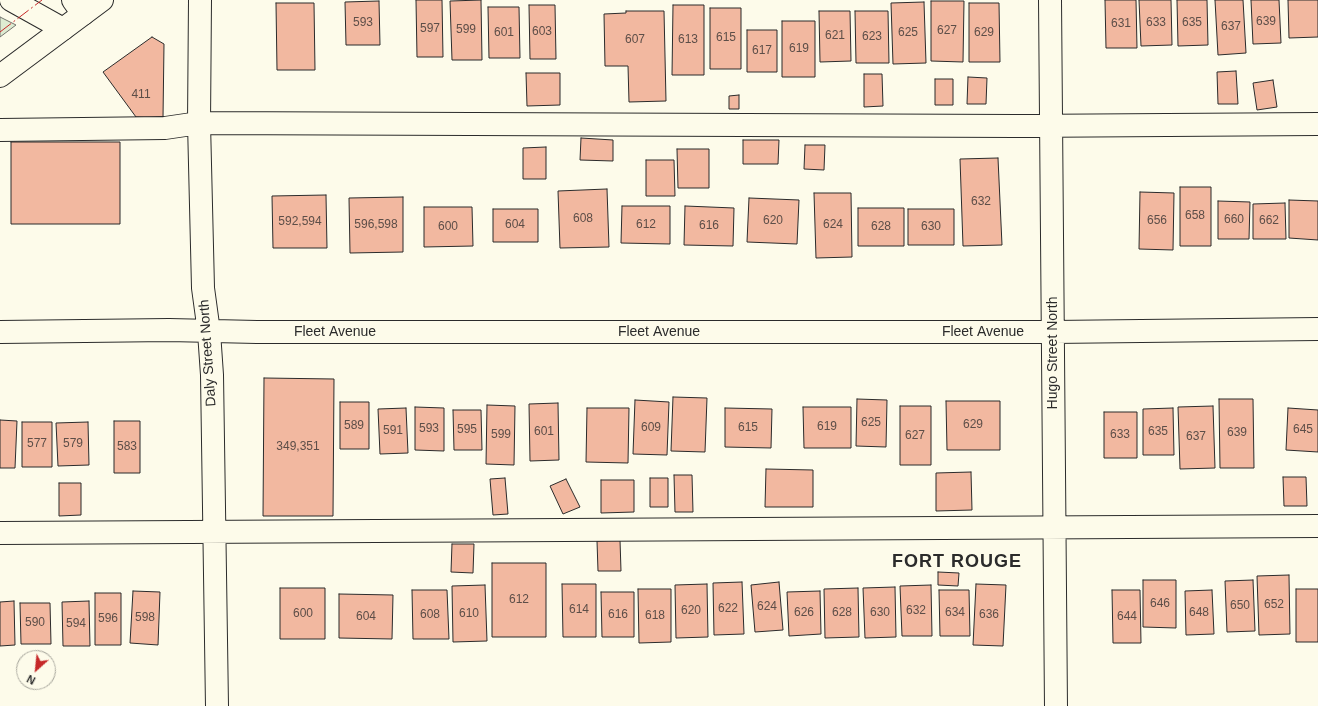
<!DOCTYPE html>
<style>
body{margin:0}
#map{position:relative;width:1318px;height:706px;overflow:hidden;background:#fdfbea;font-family:Arial,sans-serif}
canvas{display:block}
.north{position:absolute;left:16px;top:650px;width:40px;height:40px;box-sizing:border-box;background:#fdfbea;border:1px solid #a9a89e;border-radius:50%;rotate:207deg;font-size:11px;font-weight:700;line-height:16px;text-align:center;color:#2b2b2b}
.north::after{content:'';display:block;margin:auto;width:14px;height:18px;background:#c62828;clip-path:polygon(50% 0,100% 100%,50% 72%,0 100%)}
</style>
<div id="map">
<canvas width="1318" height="706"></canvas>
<div class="north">N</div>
</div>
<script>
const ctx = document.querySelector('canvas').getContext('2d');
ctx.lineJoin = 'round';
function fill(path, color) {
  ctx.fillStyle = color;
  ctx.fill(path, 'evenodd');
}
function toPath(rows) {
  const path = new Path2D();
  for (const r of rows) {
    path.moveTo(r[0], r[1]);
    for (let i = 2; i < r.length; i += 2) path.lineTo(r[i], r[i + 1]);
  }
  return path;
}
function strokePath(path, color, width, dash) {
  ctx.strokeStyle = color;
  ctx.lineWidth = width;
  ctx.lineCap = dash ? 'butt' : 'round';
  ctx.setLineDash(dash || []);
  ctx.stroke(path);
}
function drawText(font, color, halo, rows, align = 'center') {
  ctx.font = font + ' Arial,sans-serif';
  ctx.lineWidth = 3;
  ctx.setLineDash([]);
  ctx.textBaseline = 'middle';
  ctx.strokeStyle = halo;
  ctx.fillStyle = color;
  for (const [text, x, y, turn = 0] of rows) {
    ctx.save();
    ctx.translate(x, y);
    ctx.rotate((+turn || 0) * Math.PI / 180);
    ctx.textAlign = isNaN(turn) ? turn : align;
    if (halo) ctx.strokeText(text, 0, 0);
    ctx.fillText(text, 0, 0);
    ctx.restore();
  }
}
const green = toPath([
 [0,17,16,25,0,37,0,17]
]);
fill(green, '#deebd1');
strokePath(green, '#74746e', 1);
const building = toPath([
 [416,0,442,0,443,57,417,57,416,0],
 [481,0,482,60,452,60,450,1,481,0],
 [1105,0,1136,0,1137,48,1106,48,1105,0],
 [1139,0,1171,0,1172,45,1141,46,1139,0],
 [1177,0,1207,0,1208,45,1178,46,1177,0],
 [1215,0,1243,0,1246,53,1218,55,1215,0],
 [1251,0,1279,0,1281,43,1253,44,1251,0],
 [1288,0,1318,0,1318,37,1289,38,1288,0],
 [379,1,380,45,346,45,345,2,379,1],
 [931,1,964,1,963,62,931,61,931,1],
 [924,2,926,63,893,64,891,3,924,2],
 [276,3,314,3,315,70,277,70,276,3],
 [969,3,999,3,1000,62,969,62,969,3],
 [529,5,555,5,556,59,530,59,529,5],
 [673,5,704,5,704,75,672,75,673,5],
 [488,7,519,7,520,58,489,58,488,7],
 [710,8,741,8,741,69,710,69,710,8],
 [626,11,664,11,666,101,629,102,628,66,605,66,604,14,626,13,626,11],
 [819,11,850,11,851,61,820,62,819,11],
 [855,11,888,11,889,63,856,63,855,11],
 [782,21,815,21,815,77,782,77,782,21],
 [747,30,777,30,777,72,747,72,747,30],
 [152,37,164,44,163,118,136,117,103,72,152,37],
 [1236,71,1238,104,1218,104,1217,72,1236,71],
 [526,73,560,73,560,105,527,106,526,73],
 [864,74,882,74,883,106,864,107,864,74],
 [968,77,987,78,986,104,967,104,968,77],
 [935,79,953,79,953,105,935,105,935,79],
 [1273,80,1277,107,1257,110,1253,83,1273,80],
 [739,95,739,109,729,109,729,96,739,95],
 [581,138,613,140,613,161,580,160,581,138],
 [743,140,779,140,778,164,743,164,743,140],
 [11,142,120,142,120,224,11,224,11,142],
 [805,145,825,145,824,170,804,169,805,145],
 [546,147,546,179,523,179,523,148,546,147],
 [677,149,709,149,709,188,678,188,677,149],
 [998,158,1002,245,963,246,960,159,998,158],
 [646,160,674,160,675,196,646,196,646,160],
 [1180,187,1211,187,1211,246,1180,246,1180,187],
 [607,189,609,247,560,248,558,191,607,189],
 [1140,192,1174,193,1173,250,1139,249,1140,192],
 [814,193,851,193,852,257,816,258,814,193],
 [326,195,327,248,273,248,272,196,326,195],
 [403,197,403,252,350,253,349,198,403,197],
 [749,198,799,200,797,244,747,242,749,198],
 [1289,200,1318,201,1318,240,1289,238,1289,200],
 [1218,201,1250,202,1249,239,1218,239,1218,201],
 [1285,203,1286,239,1253,239,1253,204,1285,203],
 [622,206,670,206,670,244,621,243,622,206],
 [685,206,734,208,733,246,684,245,685,206],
 [424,207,472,207,473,246,424,247,424,207],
 [858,208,904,208,904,246,858,246,858,208],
 [493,209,538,209,538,242,493,242,493,209],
 [908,209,954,209,954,245,908,245,908,209],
 [264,378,334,379,333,516,263,516,264,378],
 [673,397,707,398,705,452,671,451,673,397],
 [857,399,887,400,886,447,856,446,857,399],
 [1219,399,1253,399,1254,468,1220,468,1219,399],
 [635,400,669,402,667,455,633,454,635,400],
 [946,401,1000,401,1000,450,947,450,946,401],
 [340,402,369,402,369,449,340,449,340,402],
 [558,403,559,460,530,461,529,404,558,403],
 [487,405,515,406,514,465,486,464,487,405],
 [900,406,931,406,931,465,900,465,900,406],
 [1213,406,1215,468,1180,469,1178,407,1213,406],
 [415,407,444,408,444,451,415,450,415,407],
 [803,407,851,407,851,448,804,448,803,407],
 [406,408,408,453,380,454,378,409,406,408],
 [587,408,629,408,628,463,586,462,587,408],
 [725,408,772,409,771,448,725,447,725,408],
 [1173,408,1174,455,1143,455,1143,409,1173,408],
 [1288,408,1318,410,1318,452,1286,450,1288,408],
 [453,410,481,410,482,450,454,450,453,410],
 [1104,412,1137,412,1137,458,1104,458,1104,412],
 [0,420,17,421,15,468,0,468,0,420],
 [114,421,140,421,140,473,114,473,114,421],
 [22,422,52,422,52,467,22,467,22,422],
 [88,422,89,465,58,466,56,423,88,422],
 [766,469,813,470,813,507,765,507,766,469],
 [971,472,972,510,936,511,936,473,971,472],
 [674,475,692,475,693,512,675,512,674,475],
 [1283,477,1306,477,1307,506,1284,506,1283,477],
 [505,478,508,514,493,515,490,479,505,478],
 [650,478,668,478,668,507,650,507,650,478],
 [566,479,580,507,563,514,550,486,566,479],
 [601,480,634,480,634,512,601,513,601,480],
 [59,483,81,483,81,515,59,516,59,483],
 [620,540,621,571,598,571,597,541,620,540],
 [452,544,474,544,473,573,451,572,452,544],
 [492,563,546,563,546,637,492,637,492,563],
 [938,572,959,573,958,586,938,585,938,572],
 [1289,575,1290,634,1259,635,1257,576,1289,575],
 [1143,580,1176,580,1176,628,1143,627,1143,580],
 [1253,580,1255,631,1227,632,1225,581,1253,580],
 [742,582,744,634,714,635,713,583,742,582],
 [779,582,783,630,755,632,751,585,779,582],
 [562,584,596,584,596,637,563,637,562,584],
 [707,584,708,637,676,638,675,585,707,584],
 [976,584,1006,585,1003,646,973,645,976,584],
 [485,585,487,641,453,642,452,586,485,585],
 [931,585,932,636,902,636,900,586,931,585],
 [895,587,896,637,865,638,863,588,895,587],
 [280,588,325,588,325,639,280,639,280,588],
 [858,588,859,637,825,638,824,589,858,588],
 [638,589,671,589,671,642,639,643,638,589],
 [1296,589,1318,589,1318,642,1296,642,1296,589],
 [412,590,447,590,449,639,413,639,412,590],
 [939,590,969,590,970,636,940,636,939,590],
 [1112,590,1140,590,1141,643,1113,643,1112,590],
 [1212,590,1214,634,1186,635,1185,591,1212,590],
 [133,591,160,592,158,645,130,643,133,591],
 [820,591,821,634,789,636,787,592,820,591],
 [601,592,634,592,634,637,602,637,601,592],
 [95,593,121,593,121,645,95,645,95,593],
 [339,594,393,595,392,639,339,638,339,594],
 [14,601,15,645,0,646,0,602,14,601],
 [89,601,90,646,63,646,62,602,89,601],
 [20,603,50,603,51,644,21,644,20,603]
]);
fill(building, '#f2b8a0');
strokePath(building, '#2b2b2b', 1);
const minor = toPath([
 [11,0,63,29],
 [73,0,83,14],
 [200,0,199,123,203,288,209,332,212,375,217,706],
 [1050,0,1056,706],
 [0,130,165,128,199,123,1017,126,1318,124],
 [0,332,169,330,257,332,1053,332,1318,329],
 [0,533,1318,526]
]);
const major = toPath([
 [0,76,102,0]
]);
strokePath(minor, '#2b2b2b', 24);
strokePath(major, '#2b2b2b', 24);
strokePath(minor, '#fdfbea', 22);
strokePath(major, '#fdfbea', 22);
strokePath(toPath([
 [0,32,42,0]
]), '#c62828', 1, [14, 3, 2, 3]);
drawText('12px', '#5d4e48', null, [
 ["639",1266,22],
 ["593",363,23],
 ["633",1156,23],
 ["635",1192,23],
 ["631",1121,24],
 ["637",1231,27],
 ["597",430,29],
 ["599",466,30],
 ["627",947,31],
 ["603",542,32],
 ["601",504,33],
 ["625",908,33],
 ["629",984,33],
 ["621",835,36],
 ["623",872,37],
 ["615",726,38],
 ["607",635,40],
 ["613",688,40],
 ["619",799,49],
 ["617",762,51],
 ["411",141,95],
 ["632",981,202],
 ["658",1195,216],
 ["608",583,219],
 ["660",1234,220],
 ["620",773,221],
 ["656",1157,221],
 ["662",1269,221],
 ["592,594",300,222],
 ["596,598",376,225],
 ["604",515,225],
 ["612",646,225],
 ["624",833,225],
 ["616",709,226],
 ["600",448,227],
 ["628",881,227],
 ["630",931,227],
 ["625",871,423],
 ["629",973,425],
 ["589",354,426],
 ["619",827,427],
 ["609",651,428],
 ["615",748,428],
 ["593",429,429],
 ["595",467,430],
 ["645",1303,430],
 ["591",393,431],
 ["601",544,432],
 ["635",1158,432],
 ["639",1237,433],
 ["599",501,435],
 ["633",1120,435],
 ["627",915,436],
 ["637",1196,437],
 ["577",37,444],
 ["579",73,444],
 ["583",127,447],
 ["349,351",298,447],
 ["612",519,600],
 ["646",1160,604],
 ["652",1274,605],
 ["650",1240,606],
 ["624",767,607],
 ["622",728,609],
 ["614",579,610],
 ["620",691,611],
 ["632",916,611],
 ["626",804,613],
 ["628",842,613],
 ["630",880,613],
 ["634",955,613],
 ["648",1199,613],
 ["600",303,614],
 ["610",469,614],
 ["608",430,615],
 ["616",618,615],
 ["636",989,615],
 ["618",655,616],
 ["604",366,617],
 ["644",1127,617],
 ["598",145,618],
 ["596",108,619],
 ["590",35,623],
 ["594",76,624]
]);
drawText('14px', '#2b2b2b', '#fdfbea', [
 ["Fleet Avenue",335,332],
 ["Fleet Avenue",659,332],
 ["Fleet Avenue",983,332],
 ["Daly Street North",208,353,-94],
 ["Hugo Street North",1053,353,-90]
]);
ctx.letterSpacing = '1px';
drawText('bold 18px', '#2b2b2b', '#fdfbea', [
 ["FORT ROUGE",957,562]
]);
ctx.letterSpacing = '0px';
</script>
